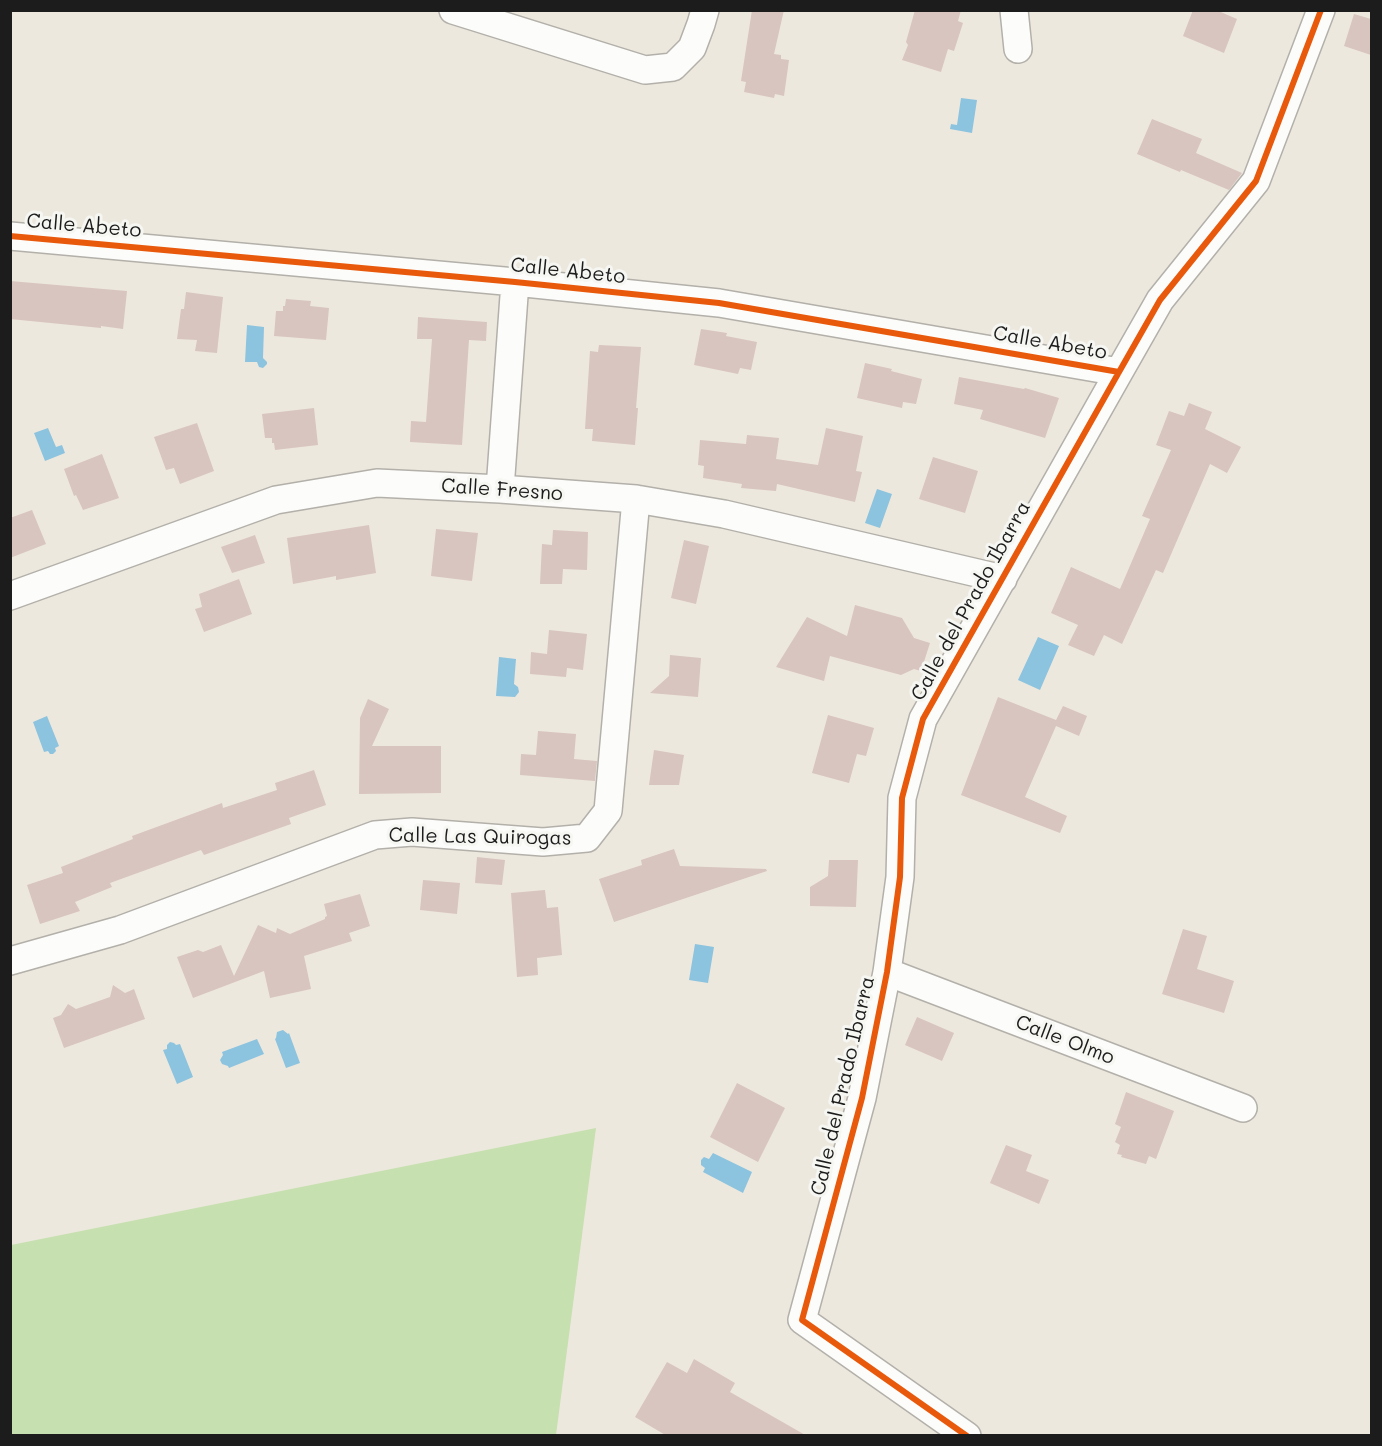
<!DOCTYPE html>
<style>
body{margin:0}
#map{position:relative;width:1382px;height:1446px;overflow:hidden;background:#ede8de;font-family:Mali,sans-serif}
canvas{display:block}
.frame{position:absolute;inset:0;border:12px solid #1c1c1c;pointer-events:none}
</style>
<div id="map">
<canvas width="1382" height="1446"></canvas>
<div class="frame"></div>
</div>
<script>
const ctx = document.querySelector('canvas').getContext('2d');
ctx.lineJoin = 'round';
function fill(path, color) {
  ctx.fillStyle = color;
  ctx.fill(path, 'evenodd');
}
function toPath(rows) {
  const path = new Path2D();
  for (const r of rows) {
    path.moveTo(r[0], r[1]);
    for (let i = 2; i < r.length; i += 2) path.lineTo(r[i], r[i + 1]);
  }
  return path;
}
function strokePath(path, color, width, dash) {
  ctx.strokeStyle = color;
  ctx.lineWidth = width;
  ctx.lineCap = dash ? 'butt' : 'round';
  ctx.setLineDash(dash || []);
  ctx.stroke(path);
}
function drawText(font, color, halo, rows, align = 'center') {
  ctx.font = font + ' Mali,sans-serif';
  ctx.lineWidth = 6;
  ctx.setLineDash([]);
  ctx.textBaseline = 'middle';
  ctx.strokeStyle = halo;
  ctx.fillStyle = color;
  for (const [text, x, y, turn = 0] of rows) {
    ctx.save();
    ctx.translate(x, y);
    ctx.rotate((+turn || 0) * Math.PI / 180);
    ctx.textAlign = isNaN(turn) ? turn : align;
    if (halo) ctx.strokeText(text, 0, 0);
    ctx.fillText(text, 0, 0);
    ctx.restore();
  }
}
fill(toPath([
 [596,1128,556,1435,11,1435,11,1245]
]), '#c7e0b0');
fill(toPath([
 [961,98,977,100,972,133,950,129,951,124,957,125],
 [247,325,264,327,263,358,267,362,267,364,263,368,259,367,257,362,245,362],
 [48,428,56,447,62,445,65,453,45,461,34,433],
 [877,489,892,494,880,528,865,523],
 [1038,637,1059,646,1040,690,1018,680],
 [499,657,516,659,514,684,518,687,519,692,515,697,496,696],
 [47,716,59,746,55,748,56,751,53,754,50,754,48,751,44,752,33,722],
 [695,944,714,947,708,983,689,980],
 [283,1030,288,1034,289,1033,300,1063,286,1068,275,1039,276,1038,277,1032],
 [257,1039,264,1054,229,1068,228,1066,222,1064,220,1060,223,1055,222,1052],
 [170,1042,174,1043,176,1045,180,1044,193,1077,177,1084,163,1050,167,1049,167,1045],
 [713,1153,752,1172,743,1193,703,1172,705,1168,701,1165,701,1160,704,1157,709,1159]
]), '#8cc3de');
fill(toPath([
 [752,10,784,10,774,54,781,55,781,59,789,60,784,96,775,94,774,98,744,92,746,82,741,81],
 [915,10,961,10,958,21,963,23,954,51,948,49,941,72,902,60,908,45,906,42],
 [1193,10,1216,10,1237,19,1224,53,1183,36],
 [1354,14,1371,19,1371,55,1344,46],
 [1152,119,1202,139,1196,153,1242,173,1229,190,1181,170,1180,172,1137,154],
 [10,281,127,291,123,329,101,326,101,328,10,319],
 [186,292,223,297,217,353,195,351,197,340,177,339,181,309,184,309],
 [286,299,311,301,310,306,329,308,326,340,274,336,276,311,283,311,283,306,285,306],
 [418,317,487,322,486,341,469,340,462,445,410,442,411,421,426,422,432,339,417,339],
 [701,329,727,333,726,336,757,342,751,370,740,368,738,374,694,365],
 [599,345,641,347,636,408,638,408,635,445,592,441,593,429,585,429,590,351,598,352],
 [865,363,892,369,891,371,922,379,916,404,903,402,902,408,857,398],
 [959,377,1024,389,1025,388,1059,398,1045,438,980,419,983,410,954,404],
 [1189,403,1212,412,1205,429,1241,447,1227,473,1210,464,1163,573,1156,570,1122,644,1104,635,1094,656,1068,645,1078,625,1051,613,1071,567,1120,589,1150,519,1142,516,1171,450,1156,445,1169,411,1184,416],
 [314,408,318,445,275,450,274,443,272,443,272,438,265,438,262,414],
 [197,423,214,471,180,484,174,468,166,470,154,437],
 [826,428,863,436,856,471,862,472,855,502,777,484,776,491,741,488,742,484,703,478,704,466,698,465,700,440,746,444,747,435,779,438,776,459,818,465],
 [102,454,119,498,83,510,76,495,74,496,64,469],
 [933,457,978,471,965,513,919,499],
 [32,510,46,544,10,558,10,518],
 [369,525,376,573,336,580,336,576,293,584,287,538],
 [436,529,478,533,472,581,431,576],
 [553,530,588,532,587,570,563,569,562,584,540,584,542,544,552,545],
 [255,535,265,563,232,573,221,547],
 [684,540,709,546,696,604,671,598],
 [239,579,252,614,204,632,195,609,202,607,199,594],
 [855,605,902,618,914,638,930,643,921,671,914,669,901,675,830,656,824,681,776,667,807,617,847,636],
 [549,630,587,634,583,670,567,668,566,677,530,674,531,652,547,654],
 [670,655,701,658,698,697,650,693,669,676],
 [998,697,1056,720,1063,706,1087,716,1079,736,1056,726,1025,797,1067,816,1060,833,961,795],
 [368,699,389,709,372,746,441,746,441,793,359,794,360,718],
 [828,715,874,728,866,756,857,754,849,783,812,773],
 [538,731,576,734,574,759,597,761,595,781,520,775,521,754,536,755],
 [654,750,684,755,679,785,649,785],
 [314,770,326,805,289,818,291,824,204,855,201,850,110,883,112,887,75,902,80,911,40,924,27,885,63,873,61,867,133,839,132,836,222,803,223,808,277,790,275,783],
 [674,849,680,866,766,869,767,871,614,922,599,879,642,865,641,860],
 [477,857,505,860,502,885,475,883],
 [829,860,858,860,856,907,810,906,810,887,828,876],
 [423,880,460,883,457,914,420,910],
 [545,890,547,908,558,907,562,955,537,958,538,975,517,977,511,893],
 [360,894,370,926,349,933,352,941,304,956,311,989,270,998,264,971,193,998,177,957,198,950,203,952,221,945,234,976,258,925,276,933,277,928,290,934,325,919,325,917,327,916,324,904],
 [1183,929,1207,936,1197,969,1234,981,1224,1013,1162,994],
 [113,985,125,993,134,989,145,1019,64,1048,53,1018,61,1015,68,1004,76,1009,110,997],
 [917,1017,954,1033,942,1061,905,1045],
 [737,1083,785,1108,758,1162,710,1137],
 [1126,1092,1174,1111,1156,1159,1149,1156,1146,1164,1121,1157,1122,1155,1117,1154,1120,1145,1115,1142,1121,1127,1115,1124],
 [1006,1145,1032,1155,1026,1171,1049,1180,1039,1204,990,1183],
 [694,1359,735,1383,730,1392,807,1436,667,1436,635,1417,667,1362,687,1373]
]), '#d8c5bf');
const street = toPath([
 [453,10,645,70,673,67,692,48,701,24,705,10],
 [1014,10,1018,49],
 [10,236,515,282,719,303,1119,372],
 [500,489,515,282],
 [10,596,276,500,377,483,500,489,636,499,724,514,1003,579],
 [10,961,120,930,375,835,412,832,543,842,587,838,608,811,636,499],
 [887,972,1243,1108],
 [967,1436,802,1320,862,1098,887,972,900,877,902,798,923,719,1119,372,1160,300,1256,181,1321,10]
]);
strokePath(street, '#b3b0aa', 30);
strokePath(street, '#fcfcfa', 27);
strokePath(toPath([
 [10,236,515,282,719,303,1119,372],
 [967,1436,802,1320,862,1098,887,972,900,877,902,798,923,719,1119,372,1160,300,1256,181,1321,10]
]), '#e8590c', 6);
drawText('20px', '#1c1c1c', '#f6f6f2', [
 ["Calle Abeto",84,226,5],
 ["Calle Abeto",568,271,6],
 ["Calle Abeto",1050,343,10],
 ["Calle Fresno",502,490,4],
 ["Calle del Prado Ibarra",971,601,-61],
 ["Calle Las Quirogas",480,837,1],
 ["Calle Olmo",1065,1040,21],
 ["Calle del Prado Ibarra",843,1086,-77]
]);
</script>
